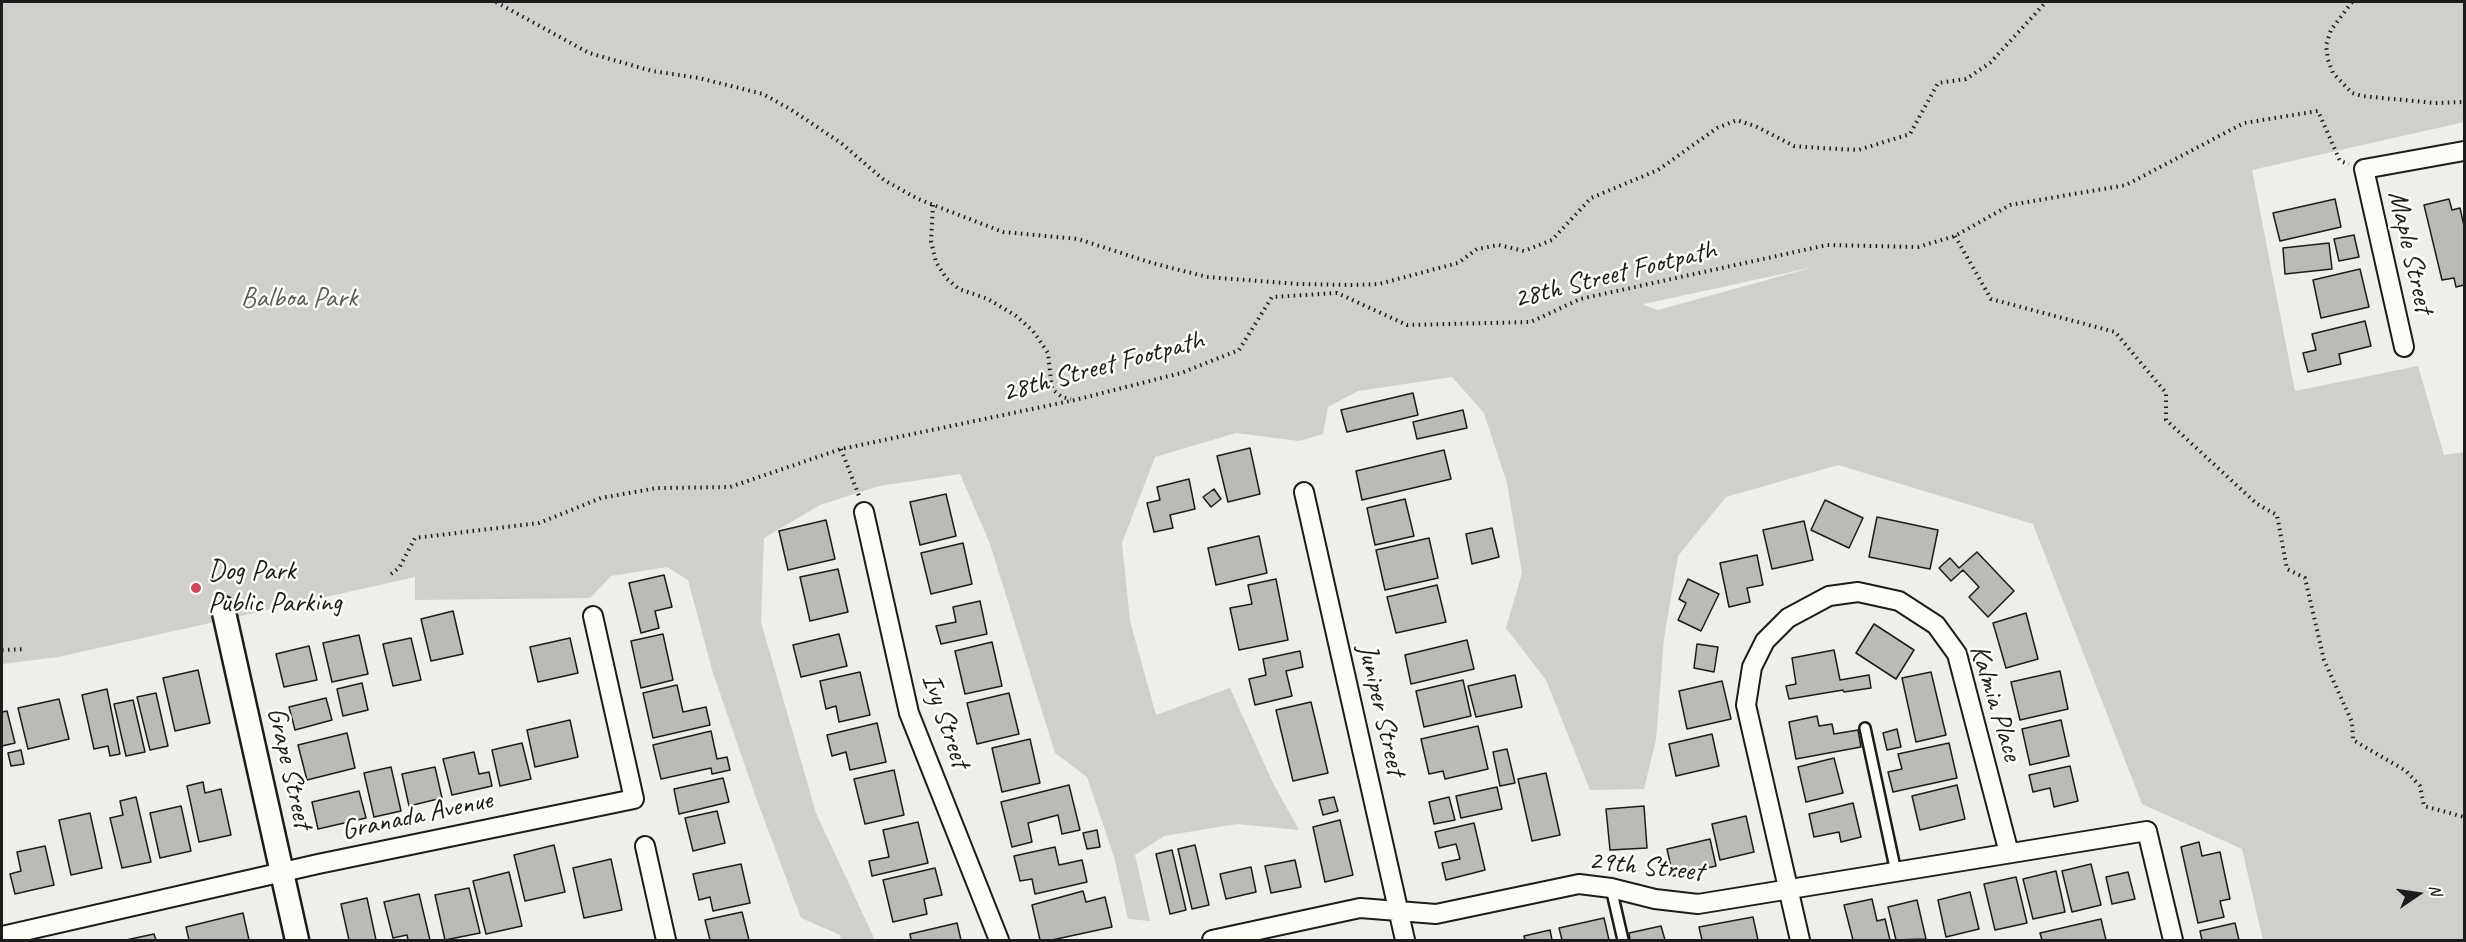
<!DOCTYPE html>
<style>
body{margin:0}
#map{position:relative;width:2466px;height:942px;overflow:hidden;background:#f0eeea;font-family:Caveat,sans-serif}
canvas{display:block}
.frame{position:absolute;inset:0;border:3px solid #1c1c1c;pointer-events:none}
.north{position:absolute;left:2388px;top:864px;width:60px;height:60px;-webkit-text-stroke:4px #fdfcf7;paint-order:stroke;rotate:77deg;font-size:16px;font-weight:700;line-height:24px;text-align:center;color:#1c1c1c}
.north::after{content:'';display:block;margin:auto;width:21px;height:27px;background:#1c1c1c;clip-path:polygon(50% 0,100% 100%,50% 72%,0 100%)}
</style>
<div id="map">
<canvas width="2466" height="942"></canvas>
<div class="frame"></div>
<div class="north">N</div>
</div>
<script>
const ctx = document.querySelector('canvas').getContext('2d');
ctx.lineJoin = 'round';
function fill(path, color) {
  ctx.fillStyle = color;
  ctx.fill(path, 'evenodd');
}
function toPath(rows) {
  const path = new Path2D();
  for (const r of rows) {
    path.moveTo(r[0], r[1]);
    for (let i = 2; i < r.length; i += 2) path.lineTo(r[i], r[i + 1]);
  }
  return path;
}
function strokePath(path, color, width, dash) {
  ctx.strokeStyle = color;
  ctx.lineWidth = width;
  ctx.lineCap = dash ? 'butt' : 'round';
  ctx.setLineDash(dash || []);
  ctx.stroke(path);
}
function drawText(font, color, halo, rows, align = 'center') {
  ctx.font = font + ' Caveat,sans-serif';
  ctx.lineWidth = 5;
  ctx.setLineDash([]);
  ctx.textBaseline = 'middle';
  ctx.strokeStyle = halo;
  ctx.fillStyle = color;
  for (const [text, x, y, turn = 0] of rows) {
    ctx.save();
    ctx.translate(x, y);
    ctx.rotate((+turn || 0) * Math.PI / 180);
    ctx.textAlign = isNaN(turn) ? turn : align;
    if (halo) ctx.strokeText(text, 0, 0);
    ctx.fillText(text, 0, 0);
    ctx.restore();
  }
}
fill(toPath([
 [2,2,2464,2,2464,122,2252,170,2295,391,2418,366,2444,455,2464,452,2464,940,2263,940,2242,849,2142,804,2033,524,1838,465,1726,497,1678,556,1664,638,1656,740,1644,789,1590,790,1546,680,1506,628,1522,573,1507,483,1484,413,1452,377,1358,391,1328,407,1323,434,1299,441,1236,433,1155,457,1122,543,1130,621,1156,715,1230,688,1273,783,1299,830,1237,824,1164,836,1135,855,1150,921,1128,919,1114,857,1087,777,1055,753,990,544,960,474,879,486,820,505,764,538,761,622,816,813,875,940,841,940,840,935,801,918,755,795,713,673,688,580,667,567,611,576,590,598,415,600,415,577,58,657,2,664],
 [1814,267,1658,310,1644,305,1644,304]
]), '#d0cfcc');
const building = toPath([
 [2335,199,2341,227,2280,241,2273,213,2335,199],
 [2449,199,2452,210,2460,208,2464,226,2464,285,2456,287,2454,278,2442,280,2424,205,2449,199],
 [2354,235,2359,257,2339,261,2334,239,2354,235],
 [2329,243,2332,269,2285,274,2283,248,2329,243],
 [2360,269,2369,307,2321,318,2313,280,2360,269],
 [2365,321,2371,346,2339,354,2341,364,2308,372,2303,353,2316,350,2312,334,2365,321],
 [1413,393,1418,415,1347,432,1341,410,1413,393],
 [1463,410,1467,428,1417,439,1413,422,1463,410],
 [1250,448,1260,494,1228,502,1217,456,1250,448],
 [1444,450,1451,479,1362,500,1356,471,1444,450],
 [1189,479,1195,509,1170,515,1173,528,1154,532,1147,503,1160,500,1157,487,1189,479],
 [1214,489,1221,499,1211,507,1203,497,1214,489],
 [946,494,956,536,920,545,910,502,946,494],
 [1405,499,1414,536,1375,545,1367,508,1405,499],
 [1825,500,1863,518,1849,548,1811,530,1825,500],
 [1877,517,1938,530,1930,569,1869,557,1877,517],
 [826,520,835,559,788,570,779,531,826,520],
 [1804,521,1813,560,1772,569,1763,530,1804,521],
 [1492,528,1499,557,1472,564,1466,534,1492,528],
 [1259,536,1267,573,1216,585,1208,548,1259,536],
 [1429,538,1438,578,1385,590,1376,550,1429,538],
 [963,543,972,584,931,594,921,553,963,543],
 [1977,552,2014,591,1988,617,1969,597,1979,587,1963,570,1951,581,1939,568,1950,558,1959,568,1977,552],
 [1757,555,1763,585,1747,588,1750,602,1729,607,1720,563,1757,555],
 [838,569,848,612,810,621,800,577,838,569],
 [664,575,672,607,655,611,659,628,641,633,629,583,664,575],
 [1276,579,1288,640,1239,650,1230,608,1252,604,1248,585,1276,579],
 [1688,579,1719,594,1701,631,1678,620,1686,603,1679,599,1688,579],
 [1437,585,1446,622,1396,633,1387,597,1437,585],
 [980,601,987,634,941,644,936,626,956,622,953,607,980,601],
 [453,611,463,654,431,661,421,619,453,611],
 [2026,613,2038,659,2006,668,1993,623,2026,613],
 [1874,624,1914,650,1896,679,1856,653,1874,624],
 [663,634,673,680,641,688,631,641,663,634],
 [839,634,847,666,801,677,793,645,839,634],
 [359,635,368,674,332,682,323,643,359,635],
 [411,638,421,680,393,686,383,644,411,638],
 [570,638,578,673,538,682,530,647,570,638],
 [1467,640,1474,669,1411,684,1405,655,1467,640],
 [992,642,1002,686,965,694,955,651,992,642],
 [1697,644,1718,647,1714,672,1694,668,1697,644],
 [309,646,317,680,284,687,276,654,309,646],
 [1834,650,1840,680,1869,675,1871,688,1844,692,1843,690,1789,699,1786,686,1796,684,1792,658,1834,650],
 [1300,651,1303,667,1286,671,1292,696,1255,705,1249,679,1266,675,1263,659,1300,651],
 [198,670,210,723,175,731,163,678,198,670],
 [2060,671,2068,709,2020,720,2011,682,2060,671],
 [860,672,870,715,839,722,836,706,826,709,820,681,860,672],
 [1931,672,1946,735,1916,742,1902,678,1931,672],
 [1515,675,1522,707,1476,717,1468,686,1515,675],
 [1463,680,1471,716,1424,727,1416,691,1463,680],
 [1722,681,1731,719,1687,729,1679,691,1722,681],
 [362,683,368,710,343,716,337,689,362,683],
 [677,685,683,712,706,707,710,725,653,738,643,693,677,685],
 [107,689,120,754,110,756,108,746,94,749,82,695,107,689],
 [156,693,168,746,150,750,137,697,156,693],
 [1009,693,1019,734,977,744,967,703,1009,693],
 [326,698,332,720,295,730,289,707,326,698],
 [59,699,69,739,28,749,18,708,59,699],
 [133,700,145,752,126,756,114,704,133,700],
 [1311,702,1328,773,1293,781,1276,710,1311,702],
 [7,711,15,743,2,746,2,712,7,711],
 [1817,716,1819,726,1832,724,1834,734,1858,730,1861,747,1796,759,1789,722,1817,716],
 [570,720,578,757,535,767,527,730,570,720],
 [2061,720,2069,756,2030,765,2022,729,2061,720],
 [877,723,886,762,850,770,846,752,832,756,827,735,877,723],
 [1478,726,1488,769,1445,779,1443,771,1429,774,1421,739,1478,726],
 [1897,729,1901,747,1887,750,1883,733,1897,729],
 [711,731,717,759,727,757,730,770,712,774,711,768,661,779,653,745,711,731],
 [347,733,355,768,307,780,298,745,347,733],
 [1712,734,1719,766,1676,776,1669,744,1712,734],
 [1030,739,1040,783,1002,792,992,748,1030,739],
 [522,743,531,779,500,786,492,750,522,743],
 [1949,743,1957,778,1893,792,1888,772,1902,769,1898,754,1949,743],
 [1507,749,1515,783,1500,786,1493,752,1507,749],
 [21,750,24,764,11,766,8,753,21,750],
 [474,752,479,774,489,772,492,786,452,795,443,759,474,752],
 [1834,758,1843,793,1806,802,1798,767,1834,758],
 [2070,766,2078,801,2054,807,2050,788,2033,792,2029,775,2070,766],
 [391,767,401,811,374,817,364,773,391,767],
 [435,767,442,798,409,806,402,774,435,767],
 [894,770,904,815,865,824,854,779,894,770],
 [1546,773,1560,835,1532,841,1518,779,1546,773],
 [723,778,729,802,679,814,674,789,723,778],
 [203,782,205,793,221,789,231,835,199,842,187,786,203,782],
 [1069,785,1080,830,1062,834,1058,815,1028,823,1032,842,1012,847,1001,802,1069,785],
 [1957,785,1965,819,1920,830,1912,796,1957,785],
 [1497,787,1502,809,1461,818,1456,796,1497,787],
 [359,791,366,818,318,829,312,802,359,791],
 [136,797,151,862,122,868,110,818,123,815,120,801,136,797],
 [1334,797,1338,811,1323,815,1319,800,1334,797],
 [1449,797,1455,820,1434,824,1429,802,1449,797],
 [1853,803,1861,837,1841,842,1839,832,1814,837,1809,814,1853,803],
 [181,806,191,851,160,858,150,813,181,806],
 [1644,806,1647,848,1610,850,1606,809,1644,806],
 [717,811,725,843,693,851,685,818,717,811],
 [90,813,102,868,71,875,59,820,90,813],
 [1746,816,1754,852,1720,860,1712,824,1746,816],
 [1340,820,1353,875,1325,882,1313,827,1340,820],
 [918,822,928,863,872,876,869,861,889,857,883,830,918,822],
 [1474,823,1485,870,1446,880,1442,863,1460,859,1456,844,1439,848,1435,832,1474,823],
 [1097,830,1100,847,1087,849,1083,833,1097,830],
 [1710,839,1716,866,1673,876,1667,849,1710,839],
 [2199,842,2202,856,2220,852,2230,899,2220,901,2224,917,2198,923,2181,847,2199,842],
 [554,845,565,892,525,901,514,855,554,845],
 [1195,845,1209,905,1192,909,1178,849,1195,845],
 [45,846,54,885,15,894,10,874,21,871,17,852,45,846],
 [1055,847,1059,865,1082,860,1087,882,1035,894,1032,879,1020,881,1014,856,1055,847],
 [1172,850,1186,910,1170,914,1156,854,1172,850],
 [611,859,622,910,584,918,573,868,611,859],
 [1295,860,1301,887,1271,893,1265,866,1295,860],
 [741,864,750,903,713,911,710,897,699,900,693,874,741,864],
 [2091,864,2101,905,2072,912,2062,871,2091,864],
 [1251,867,1256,892,1226,899,1220,874,1251,867],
 [935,868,942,895,924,899,927,914,893,922,883,880,935,868],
 [2056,871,2065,912,2033,919,2023,879,2056,871],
 [509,872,522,926,486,934,473,881,509,872],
 [2128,872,2135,899,2112,904,2106,877,2128,872],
 [2016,877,2027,923,1995,930,1984,884,2016,877],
 [469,888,480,933,445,940,435,895,469,888],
 [1083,891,1086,902,1105,897,1112,927,1052,940,1040,940,1032,905,1083,891],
 [1970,892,1979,929,1946,937,1938,900,1970,892],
 [419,894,430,940,408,940,407,935,393,938,384,902,419,894],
 [367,898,376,940,349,940,341,904,367,898],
 [1872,899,1877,921,1885,919,1890,940,1853,940,1844,905,1872,899],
 [1917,900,1926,939,1896,940,1888,907,1917,900],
 [742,912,749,940,710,940,705,920,742,912],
 [243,913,249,940,189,940,186,927,243,913],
 [1753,917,1758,940,1702,940,1699,927,1753,917],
 [1604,918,1609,940,1562,940,1559,928,1604,918],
 [2101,919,2106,940,2042,940,2040,933,2101,919],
 [957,923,961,940,911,940,910,934,957,923],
 [2235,923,2239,940,2202,940,2200,931,2235,923],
 [1661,926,1665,940,1630,940,1629,933,1661,926],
 [1550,930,1552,940,1525,940,1524,936,1550,930],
 [154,934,156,940,126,940,154,934]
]);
fill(building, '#bbbab6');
strokePath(building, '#1c1c1c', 1.5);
const service = toPath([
 [1865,728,1896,872],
 [1611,888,1623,940]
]);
const minor = toPath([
 [2404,347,2364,169,2464,151],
 [1304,492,1405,940],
 [864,512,909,713,999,940],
 [645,846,666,940],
 [2,936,318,864,634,799,593,616],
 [1212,940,1360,908,1436,914,1579,884,1611,888,1655,899,1698,904,2147,831,2173,940],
 [1800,940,1746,705,1752,667,1765,641,1788,618,1829,596,1858,592,1899,601,1936,625,1957,654,2009,853]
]);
const tertiary = toPath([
 [223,608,297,940]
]);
strokePath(service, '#1c1c1c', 14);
strokePath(minor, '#1c1c1c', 22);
strokePath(tertiary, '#1c1c1c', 27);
strokePath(toPath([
 [496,2,589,53,652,71,699,78,763,94,790,109,841,143,884,180,918,199,1003,232,1078,239,1152,263,1207,277,1298,284,1353,285,1379,284,1458,263,1477,249,1499,245,1524,251,1552,240,1591,198,1658,170,1717,128,1737,120,1757,127,1794,146,1820,148,1858,150,1910,134,1938,83,1966,79,1990,63,2046,2],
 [2352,2,2331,30,2326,45,2328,60,2333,73,2352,93,2362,96,2435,103,2464,102],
 [933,205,931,241,936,262,946,278,959,289,988,299,1016,316,1033,331,1048,353,1052,389,1062,397,1071,399],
 [1955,236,1991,299,2115,332,2166,393,2166,420,2257,504,2277,515,2287,569,2305,578,2324,660,2352,722,2353,740,2406,771,2420,786,2424,806,2464,817],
 [841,449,859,496],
 [391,574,399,568,415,538,539,523,601,498,657,488,730,487,841,449,1075,400,1181,373,1239,350,1272,297,1337,293,1407,325,1531,322,1580,299,1827,245,1918,247,1955,236,2010,205,2126,185,2244,123,2318,111,2340,161,2349,164],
 [2,650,25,649]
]), '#1c1c1c', 4, [1.5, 4.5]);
strokePath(service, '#fdfcf7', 9);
strokePath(minor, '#fdfcf7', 18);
strokePath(tertiary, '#fdfcf7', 22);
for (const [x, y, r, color] of [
 [196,588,6,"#d1495b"]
]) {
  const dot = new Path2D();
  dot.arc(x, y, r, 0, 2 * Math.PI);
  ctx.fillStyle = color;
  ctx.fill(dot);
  strokePath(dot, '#fdfcf7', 2);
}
drawText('28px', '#1c1c1c', '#fdfcf7', [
 ["Maple Street",2410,252,77],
 ["28th Street Footpath",1615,275,-14],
 ["28th Street Footpath",1103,367,-15],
 ["Kalmia Place",1995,703,73],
 ["Juniper Street",1381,710,77],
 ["Ivy Street",945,721,71],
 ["Grape Street",289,768,77],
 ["Granada Avenue",417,816,-12],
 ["29th Street",1646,867,6]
]);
drawText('28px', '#5b5b5a', '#fdfcf7', [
 ["Balboa Park",299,299]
]);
drawText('28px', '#1c1c1c', '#fdfcf7', [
 ["Dog Park",208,572],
 ["Public Parking",208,604]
], 'left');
</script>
